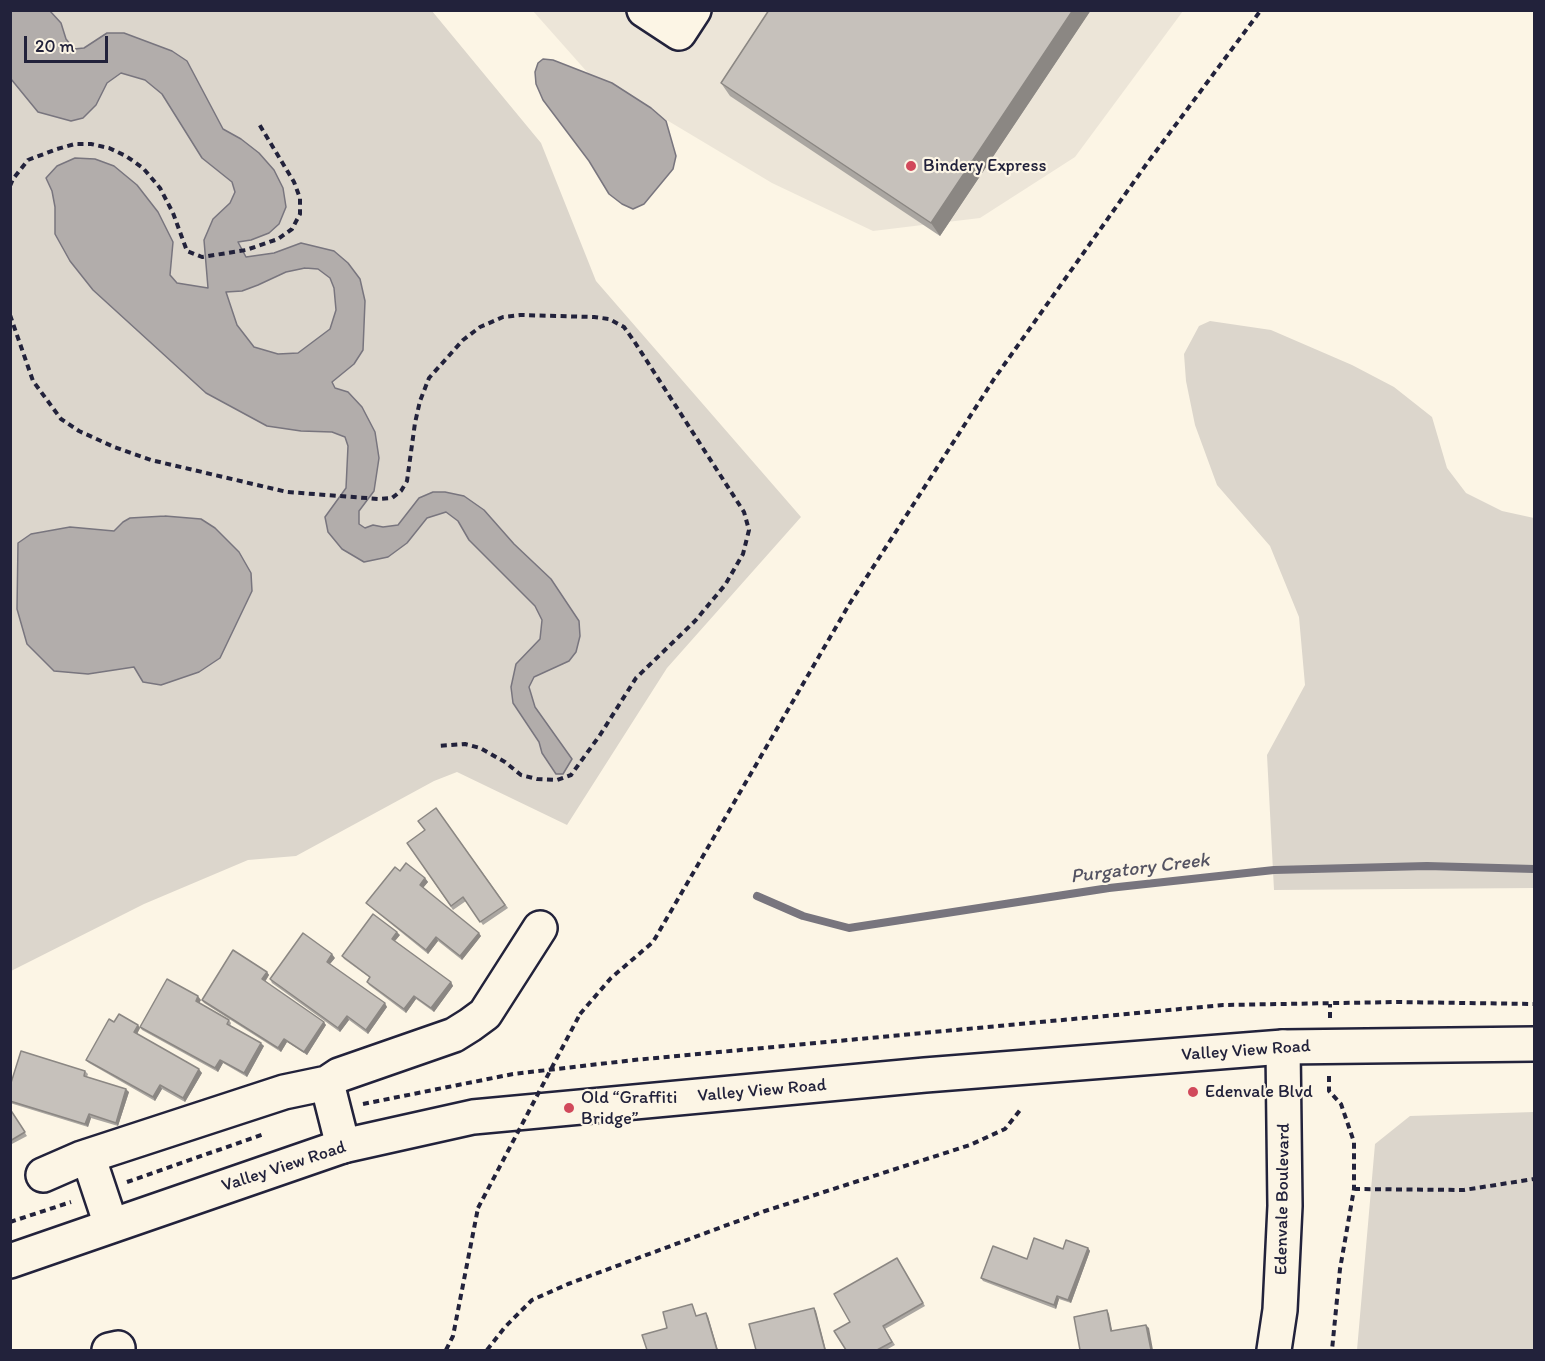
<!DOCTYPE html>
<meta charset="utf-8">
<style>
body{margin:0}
#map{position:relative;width:1545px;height:1361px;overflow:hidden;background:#fcf5e5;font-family:Itim,sans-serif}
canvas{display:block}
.frame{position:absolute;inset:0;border:12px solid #22223b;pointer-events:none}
.scale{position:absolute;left:24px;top:36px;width:84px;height:27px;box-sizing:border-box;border:3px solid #22223b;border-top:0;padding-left:8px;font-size:18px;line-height:21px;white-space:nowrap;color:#22223b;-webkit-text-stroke:4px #fcf5e5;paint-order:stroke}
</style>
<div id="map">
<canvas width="1545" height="1361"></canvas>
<div class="frame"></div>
<div class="scale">20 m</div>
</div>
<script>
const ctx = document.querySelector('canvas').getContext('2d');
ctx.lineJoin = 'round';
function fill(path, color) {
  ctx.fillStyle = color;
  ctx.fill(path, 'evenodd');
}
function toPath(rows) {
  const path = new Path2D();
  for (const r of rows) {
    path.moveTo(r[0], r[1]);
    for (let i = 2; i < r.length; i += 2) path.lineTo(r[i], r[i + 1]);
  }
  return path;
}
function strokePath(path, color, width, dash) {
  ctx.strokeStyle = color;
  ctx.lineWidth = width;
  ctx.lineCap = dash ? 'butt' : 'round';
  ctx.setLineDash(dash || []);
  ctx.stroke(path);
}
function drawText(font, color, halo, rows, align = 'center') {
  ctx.font = font + ' Itim,sans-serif';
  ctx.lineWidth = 4.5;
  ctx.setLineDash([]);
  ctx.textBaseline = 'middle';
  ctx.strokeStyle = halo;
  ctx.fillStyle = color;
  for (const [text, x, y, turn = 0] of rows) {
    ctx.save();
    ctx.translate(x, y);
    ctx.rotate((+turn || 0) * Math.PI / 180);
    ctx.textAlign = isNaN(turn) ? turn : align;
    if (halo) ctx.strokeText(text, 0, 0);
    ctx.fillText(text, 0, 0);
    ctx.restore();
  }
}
fill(toPath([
 [533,11,1183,11,1075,157,980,218,873,231,772,183,588,73]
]), '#ece5d8');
fill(toPath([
 [11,11,432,11,541,143,596,281,801,517,667,668,567,825,457,772,434,781,296,856,248,860,144,904,11,971],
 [1210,321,1271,330,1352,365,1394,387,1432,417,1447,468,1466,493,1502,511,1534,518,1534,888,1274,890,1267,755,1305,685,1299,617,1270,546,1217,485,1195,425,1186,381,1184,354,1199,326],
 [1534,1112,1534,1350,1357,1350,1375,1144,1410,1116]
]), '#dcd6cc');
const water = toPath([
 [10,11,50,11,61,23,66,39,74,49,84,48,107,33,124,33,172,51,187,61,223,129,241,139,259,153,274,170,283,188,286,207,279,224,269,233,251,240,238,242,246,257,274,253,301,243,334,251,348,263,360,279,365,301,363,350,354,364,332,382,335,388,348,392,362,407,375,432,379,458,374,491,359,511,359,524,365,528,373,525,383,527,398,525,419,498,433,492,445,492,464,496,484,510,514,544,551,579,579,621,580,636,576,652,569,661,534,677,529,687,535,707,572,759,563,774,556,774,542,753,539,742,513,703,511,687,516,664,540,639,542,620,535,606,469,540,458,521,446,512,427,518,407,543,388,557,364,562,342,549,328,532,325,517,346,488,348,446,345,437,332,432,301,431,267,426,206,393,93,290,70,261,55,234,55,207,52,191,46,178,57,166,75,158,95,159,114,166,137,185,158,212,173,242,170,275,177,283,208,288,204,240,213,219,230,203,235,192,232,182,202,158,162,94,145,80,121,73,107,83,96,105,83,118,71,121,38,112,11,79,10,11],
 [305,268,318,269,330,278,334,288,336,310,330,329,298,353,278,354,254,347,237,325,226,292,242,291,258,285,286,272,305,268],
 [543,59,553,60,612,83,651,108,666,121,676,156,673,169,644,204,633,209,622,204,609,194,589,161,543,100,536,84,535,72,538,63,543,59],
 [165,516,201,519,215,528,239,552,251,573,252,591,220,658,199,672,161,685,143,682,134,667,88,674,54,671,27,644,17,609,18,543,31,534,70,527,114,531,123,522,130,518,165,516]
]);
fill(water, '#b2adab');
strokePath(water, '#78757e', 1.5);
strokePath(toPath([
 [757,896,803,916,849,928,1109,888,1274,870,1427,866,1534,869]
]), '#78757e', 8);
const minor = toPath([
 [644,10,679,33,694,10],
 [343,1146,327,1083,339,1075,454,1035,470,1025,485,1014,540,928],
 [88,1156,111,1225],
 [43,1175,82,1158,284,1092,327,1083],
 [109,1350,118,1348],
 [1274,1350,1280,1310,1285,1206,1283,1047]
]);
const major = toPath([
 [10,1261,343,1146,473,1117,925,1075,1283,1047,1534,1044]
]);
strokePath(minor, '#22223b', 38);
strokePath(major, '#22223b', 38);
strokePath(toPath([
 [10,186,13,179,28,160,57,149,75,144,91,144,109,148,126,156,143,168,160,188,173,213,187,251,202,257,246,250,278,239,292,229,300,214,300,198,294,182,259,124],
 [10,315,33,381,61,419,79,431,114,447,151,460,287,492,379,499,392,498,401,491,407,481,415,423,420,401,429,378,463,340,480,327,503,317,520,315,594,317,609,319,624,327,634,341,744,512,749,530,743,554,725,585,695,621,636,678,600,735,571,775,557,780,537,779,521,775,505,762,480,748,465,744,438,746],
 [580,1014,611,978,653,942,850,603,994,379,1148,162,1261,10],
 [1330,1018,1330,1004],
 [1329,1076,1329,1091,1341,1104,1354,1142,1354,1189,1340,1269,1332,1350],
 [363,1104,513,1074,634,1060,1223,1005,1397,1002,1534,1004],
 [127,1182,264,1134],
 [1354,1189,1464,1190,1534,1179],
 [10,1222,71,1202],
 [446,1350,453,1336,478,1208],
 [487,1350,505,1327,532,1300,568,1284,765,1211,970,1145,1005,1129,1021,1109]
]), '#22223b', 4, [6, 4.5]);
strokePath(minor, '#fcf5e5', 33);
strokePath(major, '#fcf5e5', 33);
strokePath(toPath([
 [478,1208,580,1014]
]), '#22223b', 4, [6, 4.5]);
fill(toPath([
 [1091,10,940,236,730,96,721,83],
 [436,808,508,908,483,925,466,901,453,910,407,843,425,830],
 [400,871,425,878,428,882,423,888,481,936,462,960,438,941,428,954,369,906,366,903],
 [400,935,395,941,451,982,453,986,434,1012,416,999,406,1013,369,985,367,982,370,978,344,959,342,956],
 [335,958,330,964,387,1007,368,1034,349,1020,340,1032,272,983,270,979],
 [267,972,269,975,265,982,326,1025,307,1055,287,1042,281,1052,204,1003,202,1000],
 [201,1000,199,1003,229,1020,231,1023,230,1026,264,1046,247,1077,223,1063,218,1072,142,1030,140,1027],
 [114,1022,138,1025,140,1028,137,1034,202,1073,185,1102,162,1089,155,1101,89,1063,86,1060],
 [85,1071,88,1074,87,1077,129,1092,118,1126,91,1118,88,1127,10,1103,10,1086],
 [10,1109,27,1136,10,1145],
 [1088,1248,1090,1251,1071,1303,1059,1299,1056,1309,983,1281,981,1278,1027,1259,1063,1249],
 [899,1262,925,1306,885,1329,895,1345,886,1350,846,1350,850,1322]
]), '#aaa6a1');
fill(toPath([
 [1073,10,1091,10,940,236,931,223],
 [425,878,428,882,422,889,420,885],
 [397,932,400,935,394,942,392,939],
 [479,933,481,936,462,960,460,956],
 [436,937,438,941,428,954,426,950],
 [332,954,335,958,329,965,327,962],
 [267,972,269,975,264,983,262,979],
 [451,982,453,986,434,1012,431,1008],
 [198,996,201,1000,198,1005,196,1001],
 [414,996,416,999,406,1013,404,1009],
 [385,1003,387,1007,368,1034,366,1030],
 [347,1016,349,1020,340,1032,338,1028],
 [324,1022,326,1025,307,1055,304,1052],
 [138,1025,140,1028,136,1036,134,1032],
 [284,1039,287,1042,281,1052,278,1048],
 [261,1043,264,1046,247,1077,244,1073],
 [220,1060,223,1063,218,1072,215,1068],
 [199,1069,202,1073,185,1102,183,1098],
 [160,1085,162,1089,155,1101,153,1097],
 [126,1089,129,1092,118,1126,116,1123],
 [89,1114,91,1118,88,1127,85,1124],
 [1088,1248,1090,1251,1071,1303,1068,1300],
 [1057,1296,1059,1299,1056,1309,1054,1305],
 [814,1308,816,1311,826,1350,825,1350],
 [1107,1310,1109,1314,1113,1335,1111,1331],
 [706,1313,708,1316,718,1350,717,1350],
 [1146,1325,1149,1328,1153,1350,1151,1350]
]), '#8b8783');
const building = toPath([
 [769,10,1073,10,931,223,721,83,769,10],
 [436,808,505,905,480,922,463,897,451,906,407,843,425,830,418,821,436,808],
 [406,863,425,878,420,885,479,933,460,956,436,937,426,950,366,903,395,867,400,871,406,863],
 [373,914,397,932,392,939,451,982,431,1008,414,996,404,1009,367,982,370,977,342,956,373,914],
 [303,933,332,954,327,962,385,1003,366,1030,347,1016,338,1028,270,979,303,933],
 [233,950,267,972,262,979,324,1022,304,1052,284,1039,278,1048,202,1000,233,950],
 [167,979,198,996,196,1001,229,1020,227,1024,261,1043,244,1073,220,1060,215,1068,140,1027,167,979],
 [119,1014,138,1025,134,1032,199,1069,183,1098,160,1085,153,1097,86,1060,109,1019,114,1022,119,1014],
 [21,1051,85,1071,84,1076,126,1089,116,1123,89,1114,85,1124,10,1101,10,1086,21,1051],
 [10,1109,25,1132,10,1141,10,1109],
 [1034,1238,1063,1249,1066,1240,1088,1248,1068,1300,1057,1296,1054,1305,981,1278,993,1246,1027,1259,1034,1238],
 [897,1258,923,1303,883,1326,892,1342,877,1350,846,1350,834,1331,850,1322,834,1294,897,1258],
 [692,1304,696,1316,706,1313,717,1350,647,1350,642,1335,667,1328,663,1312,692,1304],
 [814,1308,825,1350,756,1350,749,1324,814,1308],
 [1107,1310,1111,1331,1146,1325,1151,1350,1080,1350,1074,1317,1107,1310]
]);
fill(building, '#c6c1bb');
strokePath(building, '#8b8783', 1.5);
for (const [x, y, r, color] of [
 [911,166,6,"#d1495b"],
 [1193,1092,6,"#d1495b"],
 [569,1108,6,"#d1495b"]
]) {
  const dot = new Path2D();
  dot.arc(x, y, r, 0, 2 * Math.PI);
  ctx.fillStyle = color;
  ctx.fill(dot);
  strokePath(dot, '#fcf5e5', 2);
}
drawText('18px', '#22223b', '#fcf5e5', [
 ["Bindery Express",923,166],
 ["Edenvale Blvd",1205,1092],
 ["Old “Graffiti",581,1098],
 ["Bridge”",581,1119]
], 'left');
drawText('18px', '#22223b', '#fcf5e5', [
 ["Valley View Road",1246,1051,-4],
 ["Valley View Road",762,1091,-5],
 ["Valley View Road",284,1167,-18],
 ["Edenvale Boulevard",1283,1199,-89]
]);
drawText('italic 20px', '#545362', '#fcf5e5', [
 ["Purgatory Creek",1140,869,-7]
]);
</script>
